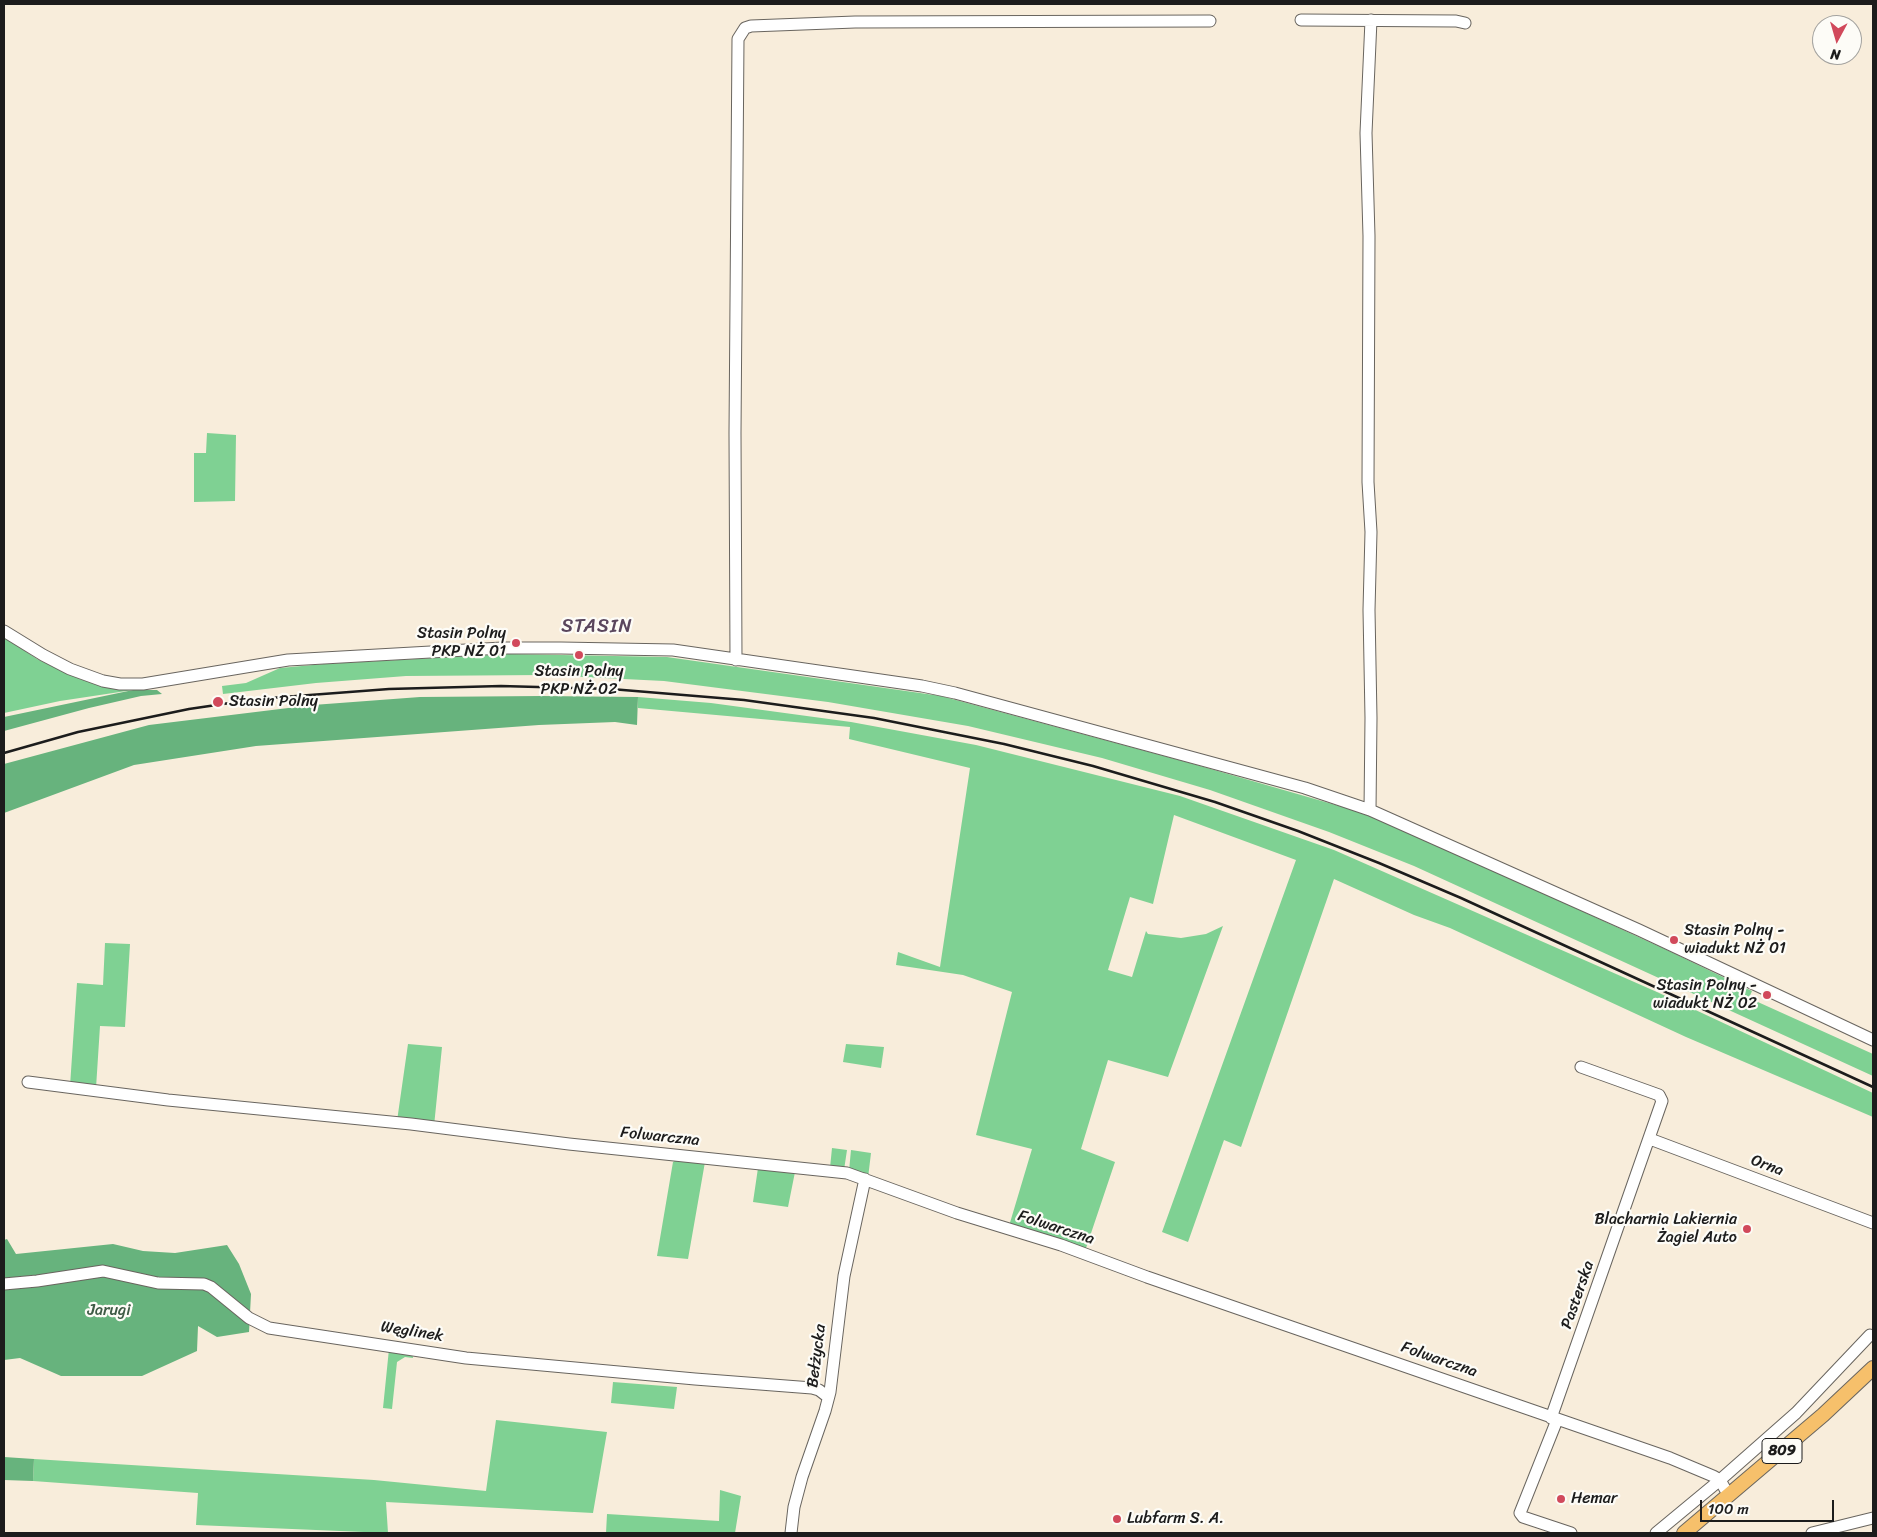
<!DOCTYPE html>
<meta charset="utf-8">
<style>
body{margin:0}
#map{position:relative;width:1877px;height:1537px;overflow:hidden;background:#f8eddb;font-family:Sriracha,sans-serif}
canvas{display:block}
.frame{position:absolute;inset:0;border:5px solid #1c1c1c;pointer-events:none}
.north{position:absolute;left:1812px;top:15px;width:50px;height:50px;box-sizing:border-box;background:#fdfcf7;border:1px solid #a3a29f;border-radius:50%;rotate:186deg;font-size:14px;font-weight:700;line-height:20px;text-align:center;color:#1c1c1c}
.north::after{content:'';display:block;margin:auto;width:18px;height:22px;background:#d1495b;clip-path:polygon(50% 0,100% 100%,50% 72%,0 100%)}
.scale{position:absolute;left:1700px;top:1500px;width:134px;height:22px;box-sizing:border-box;border:2px solid #1c1c1c;border-top:0;padding-left:6px;font-size:15px;line-height:18px;white-space:nowrap;color:#1c1c1c;-webkit-text-stroke:4px #fdfcf7;paint-order:stroke}
</style>
<div id="map">
<canvas width="1877" height="1537"></canvas>
<div class="frame"></div>
<div class="north">N</div>
<div class="scale">100 m</div>
</div>
<script>
const ctx = document.querySelector('canvas').getContext('2d');
ctx.lineJoin = 'round';
function fill(path, color) {
  ctx.fillStyle = color;
  ctx.fill(path, 'evenodd');
}
function toPath(rows) {
  const path = new Path2D();
  for (const r of rows) {
    path.moveTo(r[0], r[1]);
    for (let i = 2; i < r.length; i += 2) path.lineTo(r[i], r[i + 1]);
  }
  return path;
}
function strokePath(path, color, width, dash) {
  ctx.strokeStyle = color;
  ctx.lineWidth = width;
  ctx.lineCap = dash ? 'butt' : 'round';
  ctx.setLineDash(dash || []);
  ctx.stroke(path);
}
function drawText(font, color, halo, rows, align = 'center') {
  ctx.font = font + ' Sriracha,sans-serif';
  ctx.lineWidth = 4.5;
  ctx.setLineDash([]);
  ctx.textBaseline = 'middle';
  ctx.strokeStyle = halo;
  ctx.fillStyle = color;
  for (const [text, x, y, turn = 0] of rows) {
    ctx.save();
    ctx.translate(x, y);
    ctx.rotate((+turn || 0) * Math.PI / 180);
    ctx.textAlign = isNaN(turn) ? turn : align;
    if (halo) ctx.strokeText(text, 0, 0);
    ctx.fillText(text, 0, 0);
    ctx.restore();
  }
}
fill(toPath([
 [207,433,236,435,235,501,194,502,194,453,206,453],
 [4,637,37,659,80,679,114,689,133,690,60,701,4,713],
 [509,654,667,657,941,696,1190,763,1360,812,1538,891,1669,951,1752,991,1749,998,1873,1054,1873,1076,1414,866,1329,832,1210,790,1102,758,968,726,828,702,664,681,543,675,406,676,316,683,223,694,222,686,246,683,280,668,324,664],
 [638,697,711,703,851,722,976,745,1180,796,1334,850,1657,992,1873,1093,1873,1117,1686,1037,1450,928,1414,915,1334,879,1241,1147,1224,1140,1188,1242,1162,1232,1296,860,1174,815,1153,904,1130,897,1108,970,1132,977,1146,931,1148,934,1181,938,1206,934,1223,926,1168,1077,1108,1060,1081,1149,1115,1162,1085,1251,1009,1226,1032,1149,976,1135,1012,992,963,975,896,965,898,952,940,967,970,768,849,739,850,727,638,708],
 [105,943,130,944,125,1027,100,1026,96,1088,70,1086,77,983,103,985],
 [408,1044,442,1047,434,1126,397,1121],
 [846,1044,884,1047,881,1068,843,1062],
 [832,1148,847,1150,844,1170,830,1168],
 [851,1150,871,1153,868,1178,849,1171],
 [678,1159,705,1162,688,1259,657,1256,673,1162],
 [758,1168,795,1172,788,1207,753,1202],
 [389,1349,412,1352,413,1358,405,1357,397,1362,392,1409,383,1408],
 [613,1382,677,1387,674,1409,611,1403],
 [496,1420,607,1432,593,1513,386,1502,388,1533,196,1525,198,1493,33,1481,34,1459,374,1480,486,1491],
 [720,1490,741,1496,735,1533,606,1533,607,1514,719,1521]
]), '#7fd193');
fill(toPath([
 [133,690,157,690,162,694,141,696,89,708,4,731,4,717],
 [541,696,638,697,637,725,615,722,539,725,256,746,134,765,4,813,4,764,149,725,313,705,420,697],
 [7,1239,16,1254,113,1244,143,1251,175,1253,227,1245,239,1264,251,1294,249,1332,217,1337,198,1326,197,1351,142,1376,61,1376,20,1358,4,1360,4,1240],
 [4,1457,34,1459,33,1481,4,1480]
]), '#67b37d');
const minor = toPath([
 [1301,20,1456,21,1465,23],
 [4,631,43,655,70,669,103,681,120,684,143,684,288,660,502,648,561,648,673,650,922,686,955,693,1305,788,1370,810,1639,930,1873,1040],
 [736,660,735,433,738,39,745,28,751,26,855,22,1210,21],
 [1370,810,1371,718,1369,610,1371,532,1368,482,1369,236,1366,133,1371,20],
 [28,1082,168,1100,411,1124,569,1144,847,1173,957,1213,1061,1245,1147,1277,1670,1458,1713,1476,1720,1480,1729,1496],
 [1650,1139,1873,1223],
 [4,1284,37,1281,103,1271,158,1283,204,1284,211,1287,249,1318,269,1328,466,1358,695,1379,812,1388,819,1390,828,1397],
 [1551,1418,1662,1101,1659,1095,1581,1067],
 [1557,1420,1520,1513,1523,1517,1571,1533],
 [791,1533,794,1507,802,1477,825,1411,830,1392,844,1276,865,1179],
 [1656,1533,1720,1480,1796,1413,1870,1335],
 [1812,1533,1873,1518]
]);
const major = toPath([
 [1684,1533,1823,1415,1873,1368]
]);
strokePath(minor, '#69655f', 13);
strokePath(major, '#69655f', 16);
strokePath(minor, '#fff', 11);
strokePath(major, '#f6c06b', 14);
strokePath(toPath([
 [4,753,78,732,189,709,257,699,389,689,501,686,611,689,744,700,874,718,1004,744,1093,766,1215,802,1298,831,1379,863,1461,898,1873,1087]
]), '#1c1c1c', 2.5);
for (const [x, y, r, color] of [
 [516,643,5,"#d1495b"],
 [579,655,5,"#d1495b"],
 [218,702,6,"#d1495b"],
 [1674,940,5,"#d1495b"],
 [1767,995,5,"#d1495b"],
 [1747,1229,5,"#d1495b"],
 [1561,1499,5,"#d1495b"],
 [1117,1519,5,"#d1495b"]
]) {
  const dot = new Path2D();
  dot.arc(x, y, r, 0, 2 * Math.PI);
  ctx.fillStyle = color;
  ctx.fill(dot);
  strokePath(dot, '#fdfcf7', 2);
}
for (const [x, y, w] of [
 [1782,1451,40]
]) {
  const box = new Path2D();
  box.roundRect(x - w / 2, y - 12.5, w, 25, 4);
  ctx.fillStyle = '#fdfcf7';
  ctx.fill(box);
  strokePath(box, '#1c1c1c', 1);
}
drawText('bold 15px', '#1c1c1c', null, [
 ["809",1782,1451]
]);
drawText('16px', '#1c1c1c', '#fdfcf7', [
 ["Stasin Polny",506,634,"right"],
 ["PKP NŻ 01",506,652,"right"],
 ["Stasin Polny",579,672,"center"],
 ["PKP NŻ 02",579,690,"center"],
 ["Stasin Polny",229,702],
 ["Stasin Polny -",1684,931],
 ["wiadukt NŻ 01",1684,949],
 ["Stasin Polny -",1757,986,"right"],
 ["wiadukt NŻ 02",1757,1004,"right"],
 ["Blacharnia Lakiernia",1737,1220,"right"],
 ["Żagiel Auto",1737,1238,"right"],
 ["Hemar",1571,1499],
 ["Lubfarm S. A.",1127,1519]
], 'left');
drawText('16px', '#1c1c1c', '#fdfcf7', [
 ["Folwarczna",660,1137,6],
 ["Orna",1767,1166,21],
 ["Folwarczna",1056,1228,18],
 ["Pasterska",1578,1295,-71],
 ["Węglinek",412,1332,9],
 ["Bełżycka",817,1356,-83],
 ["Folwarczna",1439,1360,19]
]);
drawText('16px', '#3f5b46', '#fdfcf7', [
 ["Jarugi",109,1311]
]);
ctx.letterSpacing = '1px';
drawText('19px', '#5a465d', '#fdfcf7', [
 ["STASIN",597,627]
]);
ctx.letterSpacing = '0px';
</script>
